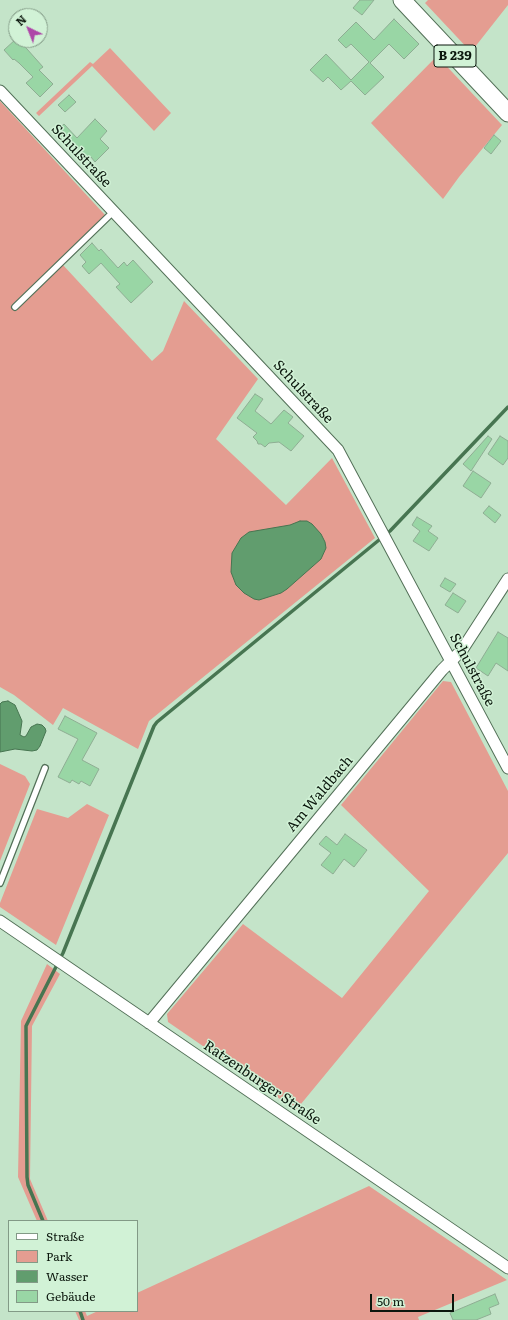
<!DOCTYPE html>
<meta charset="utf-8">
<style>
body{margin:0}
#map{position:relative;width:508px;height:1320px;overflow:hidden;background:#c4e4c9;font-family:Literata,serif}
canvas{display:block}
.legend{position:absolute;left:8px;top:1220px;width:130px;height:92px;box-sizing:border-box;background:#d1f2d6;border:1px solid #829a86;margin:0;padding:5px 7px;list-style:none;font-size:12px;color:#0b170d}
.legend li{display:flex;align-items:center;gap:8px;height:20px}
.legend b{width:20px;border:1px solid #829a86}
.north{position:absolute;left:8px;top:8px;width:40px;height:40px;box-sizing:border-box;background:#d1f2d6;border:1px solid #829a86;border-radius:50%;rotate:317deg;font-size:11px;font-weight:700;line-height:16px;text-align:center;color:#0b170d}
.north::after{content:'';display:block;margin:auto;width:14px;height:18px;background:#ae46a8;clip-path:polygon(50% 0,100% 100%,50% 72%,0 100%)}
.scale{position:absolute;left:370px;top:1294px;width:84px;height:18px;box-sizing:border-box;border:2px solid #0b170d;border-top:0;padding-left:5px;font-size:12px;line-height:14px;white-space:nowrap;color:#0b170d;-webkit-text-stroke:3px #d1f2d6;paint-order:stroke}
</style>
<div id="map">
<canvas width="508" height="1320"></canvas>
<ul class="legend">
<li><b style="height:5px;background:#fff"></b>Straße</li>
<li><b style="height:11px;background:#e49d91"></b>Park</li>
<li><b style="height:11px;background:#619d6e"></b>Wasser</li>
<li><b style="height:11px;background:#99d6a5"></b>Gebäude</li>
</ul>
<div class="north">N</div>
<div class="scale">50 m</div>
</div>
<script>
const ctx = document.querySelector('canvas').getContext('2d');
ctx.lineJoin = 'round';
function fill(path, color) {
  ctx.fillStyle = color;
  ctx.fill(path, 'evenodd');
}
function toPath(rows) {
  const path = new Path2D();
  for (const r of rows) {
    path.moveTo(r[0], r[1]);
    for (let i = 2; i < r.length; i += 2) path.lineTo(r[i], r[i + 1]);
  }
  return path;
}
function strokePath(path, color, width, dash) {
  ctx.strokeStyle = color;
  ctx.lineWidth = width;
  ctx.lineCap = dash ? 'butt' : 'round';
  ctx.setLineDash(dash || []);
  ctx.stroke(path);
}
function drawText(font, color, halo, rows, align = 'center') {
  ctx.font = font + ' Literata,serif';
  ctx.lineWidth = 3;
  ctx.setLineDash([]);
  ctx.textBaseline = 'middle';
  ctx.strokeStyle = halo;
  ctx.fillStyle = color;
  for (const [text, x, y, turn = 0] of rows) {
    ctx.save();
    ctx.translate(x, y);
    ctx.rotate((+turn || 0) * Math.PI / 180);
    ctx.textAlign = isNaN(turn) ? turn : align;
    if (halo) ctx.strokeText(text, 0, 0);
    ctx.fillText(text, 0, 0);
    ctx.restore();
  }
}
fill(toPath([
 [428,0,508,0,508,5,471,52,425,3],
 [110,48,171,113,154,131,92,66,39,116,36,113,90,62,93,64],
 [437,56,502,125,459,177,443,199,371,123],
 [0,101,105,215,11,306,16,311,63,265,152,361,163,351,184,301,258,379,216,439,286,505,332,458,375,538,149,721,138,749,63,708,53,725,14,695,0,687],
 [443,681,451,682,508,791,508,853,296,1110,168,1022,167,1014,243,924,342,998,429,891,341,805],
 [0,764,25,776,30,784,0,861],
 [87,804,109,815,56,945,0,907,0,903,37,809,68,818],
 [47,964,60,974,32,1026,30,1179,48,1221,37,1221,18,1177,21,1021],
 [369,1186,507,1280,418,1317,419,1320,79,1320,75,1311,85,1311,87,1316,98,1311,137,1311,137,1293]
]), '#e49d91');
const water = toPath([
 [300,521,307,521,312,524,321,534,325,542,326,548,321,559,287,589,281,593,259,600,254,599,244,593,236,585,231,572,232,553,241,538,249,532,290,525,300,521],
 [8,701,15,705,22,721,20,735,24,737,26,736,31,727,37,724,42,725,45,728,46,731,40,746,37,750,32,751,15,749,0,752,0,704,2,702,8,701]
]);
fill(water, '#619d6e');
strokePath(water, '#477551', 1);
strokePath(toPath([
 [43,1221,28,1185,27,1177,26,1026,63,953,154,726,157,722,390,531,508,407],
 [80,1311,83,1320]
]), '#477551', 3.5);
const building = toPath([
 [360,0,374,0,362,15,353,8,360,0],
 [394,19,419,44,404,59,389,44,370,63,384,77,365,95,351,81,341,90,328,77,323,82,310,70,326,54,351,80,369,62,351,44,346,48,338,40,356,22,374,40,394,19],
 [16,39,19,40,43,67,39,70,53,84,40,97,26,83,33,77,19,63,14,59,13,60,4,50,16,39],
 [69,95,76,102,65,112,58,105,69,95],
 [95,119,107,131,100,139,109,148,95,162,91,157,88,160,74,145,70,149,55,132,64,124,77,138,95,119],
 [494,135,501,141,491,154,484,148,494,135],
 [92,243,99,251,101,249,118,268,124,262,127,266,133,260,153,282,131,303,116,287,120,284,101,263,89,274,82,266,86,262,80,255,92,243],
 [255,394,263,399,255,411,271,424,284,410,293,417,288,423,304,436,291,451,279,442,269,443,265,447,261,444,258,444,257,441,253,437,257,433,237,418,255,394],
 [488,436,492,439,471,471,463,464,488,436],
 [500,436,508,441,508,458,503,465,488,454,500,436],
 [473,471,491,483,481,498,463,486,473,471],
 [489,506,501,515,495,523,483,513,489,506],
 [417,517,432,526,428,531,438,538,429,551,413,541,420,531,412,525,417,517],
 [445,578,456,584,450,592,440,586,445,578],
 [453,593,466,601,458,613,445,605,453,593],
 [498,632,508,638,508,671,496,663,488,676,476,668,498,632],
 [65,716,97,733,82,760,99,769,90,786,81,781,79,784,72,780,70,783,58,777,78,739,58,729,65,716],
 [345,834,367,850,354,867,344,859,333,874,321,865,331,853,319,844,326,836,337,845,345,834],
 [495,1294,499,1304,489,1308,491,1314,476,1320,453,1320,450,1313,495,1294]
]);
fill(building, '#99d6a5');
strokePath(building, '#8ead93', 1);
const service = toPath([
 [15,307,113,212],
 [0,883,45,768]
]);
const minor = toPath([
 [0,91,338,450,508,768],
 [0,921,508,1268],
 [149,1023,442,670,462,650,508,579]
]);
const primary = toPath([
 [402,0,508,113]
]);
strokePath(service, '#537058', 8);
strokePath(minor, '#537058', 13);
strokePath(primary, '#537058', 19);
strokePath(service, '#fff', 5.5);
strokePath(minor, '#fff', 11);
strokePath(primary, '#fff', 17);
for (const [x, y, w] of [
 [455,56,42]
]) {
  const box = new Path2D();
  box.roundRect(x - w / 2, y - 11, w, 22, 3);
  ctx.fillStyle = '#d1f2d6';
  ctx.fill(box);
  strokePath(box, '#0b170d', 1);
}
drawText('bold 13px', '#0b170d', null, [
 ["B 239",455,56]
]);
drawText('14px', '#0b170d', '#d1f2d6', [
 ["Schulstraße",81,156,47],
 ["Schulstraße",303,392,47],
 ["Schulstraße",472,670,62],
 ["Am Waldbach",320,794,-50],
 ["Ratzenburger Straße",262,1083,34]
]);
</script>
